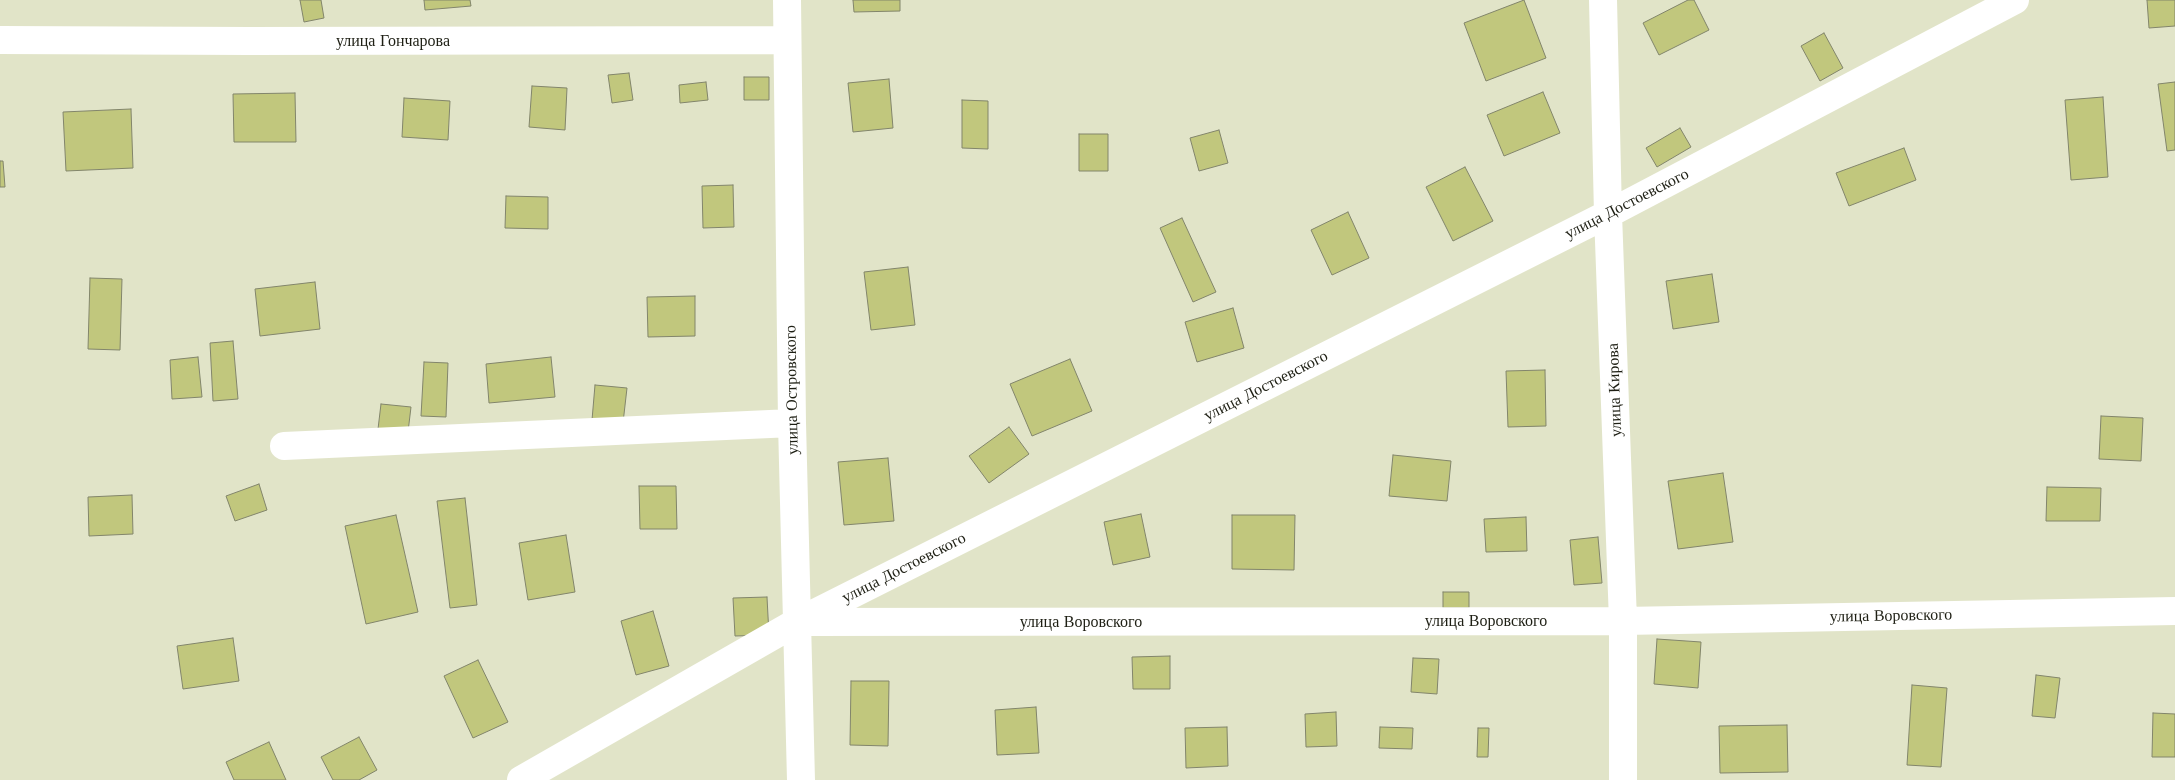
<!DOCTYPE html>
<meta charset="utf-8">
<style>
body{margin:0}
canvas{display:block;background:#e1e4c8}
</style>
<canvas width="2175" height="780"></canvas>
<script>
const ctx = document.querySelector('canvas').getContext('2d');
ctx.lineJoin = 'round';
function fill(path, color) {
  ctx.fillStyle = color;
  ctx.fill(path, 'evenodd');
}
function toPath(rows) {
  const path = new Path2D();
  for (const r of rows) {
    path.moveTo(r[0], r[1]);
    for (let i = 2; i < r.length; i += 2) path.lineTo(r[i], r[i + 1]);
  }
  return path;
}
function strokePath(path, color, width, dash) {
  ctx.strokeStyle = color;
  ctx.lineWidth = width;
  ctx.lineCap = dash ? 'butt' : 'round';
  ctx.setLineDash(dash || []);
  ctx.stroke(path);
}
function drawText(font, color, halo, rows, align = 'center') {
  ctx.font = font + ' "Libre Baskerville",serif';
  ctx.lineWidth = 4;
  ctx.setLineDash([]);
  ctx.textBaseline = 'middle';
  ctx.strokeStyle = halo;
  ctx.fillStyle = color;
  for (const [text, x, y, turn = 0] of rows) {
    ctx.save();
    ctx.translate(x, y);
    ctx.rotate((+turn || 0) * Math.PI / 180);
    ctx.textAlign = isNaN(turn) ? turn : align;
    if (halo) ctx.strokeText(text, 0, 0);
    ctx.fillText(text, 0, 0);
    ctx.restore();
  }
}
const building = toPath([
 [300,0,321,0,324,18,304,22,300,0],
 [424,0,470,0,471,6,425,10,424,0],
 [853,0,900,0,900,11,854,12,853,0],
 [1524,0,1546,58,1486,81,1464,23,1524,0],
 [1688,0,1694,0,1709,30,1659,55,1643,23,1688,0],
 [2147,0,2175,0,2175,26,2149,28,2147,0],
 [1824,33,1843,68,1820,81,1801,46,1824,33],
 [629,73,633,100,612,103,608,75,629,73],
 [744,77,769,77,769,100,744,100,744,77],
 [889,79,893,128,853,132,848,83,889,79],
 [706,82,708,100,680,103,679,85,706,82],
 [2175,82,2175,150,2167,151,2158,84,2175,82],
 [532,86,567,88,565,130,529,127,532,86],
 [1543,92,1560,133,1504,156,1487,115,1543,92],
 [295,93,296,142,234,142,233,94,295,93],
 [2103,97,2108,177,2071,180,2065,100,2103,97],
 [404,98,450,101,448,140,402,137,404,98],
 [962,100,988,101,988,149,962,148,962,100],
 [131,109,133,168,66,171,63,112,131,109],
 [1680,128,1691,147,1657,167,1646,148,1680,128],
 [1219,130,1228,163,1199,171,1190,138,1219,130],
 [1079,134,1108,134,1108,171,1079,171,1079,134],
 [1904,148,1916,180,1849,206,1836,173,1904,148],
 [0,161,3,161,5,187,0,187,0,161],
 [1465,167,1493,221,1453,241,1426,187,1465,167],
 [733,185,734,227,703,228,702,186,733,185],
 [506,196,548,197,548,229,505,228,506,196],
 [1348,212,1369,258,1332,275,1311,230,1348,212],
 [1182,218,1216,292,1193,302,1160,228,1182,218],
 [908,267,915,325,871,330,864,272,908,267],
 [1712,274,1719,322,1673,329,1666,281,1712,274],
 [90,278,122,279,120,350,88,349,90,278],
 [315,282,320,329,260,336,255,289,315,282],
 [695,296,695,336,648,337,647,297,695,296],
 [1233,308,1244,348,1197,362,1185,322,1233,308],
 [233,341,238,399,213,401,210,343,233,341],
 [198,357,202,397,172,399,170,360,198,357],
 [551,357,555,397,489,403,486,364,551,357],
 [1070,359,1092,411,1032,436,1010,384,1070,359],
 [424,362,448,363,446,417,421,416,424,362],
 [1545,370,1546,426,1508,427,1506,371,1545,370],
 [595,385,627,388,623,423,592,420,595,385],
 [381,404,411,407,408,432,378,429,381,404],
 [2101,416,2143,418,2141,461,2099,459,2101,416],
 [1009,427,1029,454,989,483,969,456,1009,427],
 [1393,455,1451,461,1447,501,1389,496,1393,455],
 [888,458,894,521,844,525,838,462,888,458],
 [1723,473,1733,542,1678,549,1668,481,1723,473],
 [259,484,267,510,235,521,226,496,259,484],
 [639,486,676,486,677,529,640,529,639,486],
 [2047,487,2101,488,2100,521,2046,521,2047,487],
 [132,495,133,534,89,536,88,497,132,495],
 [465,498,477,605,450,608,437,501,465,498],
 [1141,514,1150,557,1113,565,1104,522,1141,514],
 [396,515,418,612,366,624,345,526,396,515],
 [1232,515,1295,515,1294,570,1232,569,1232,515],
 [1526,517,1527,551,1486,552,1484,519,1526,517],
 [566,535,575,592,528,600,519,543,566,535],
 [1598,537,1602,583,1574,585,1570,540,1598,537],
 [1443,592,1469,592,1469,608,1443,608,1443,592],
 [767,597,769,635,735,636,733,598,767,597],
 [653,611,669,666,636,675,621,621,653,611],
 [233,638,239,681,183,689,177,646,233,638],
 [1657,639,1701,642,1698,688,1654,684,1657,639],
 [1170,656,1170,689,1133,689,1132,657,1170,656],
 [1413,658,1439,659,1437,694,1411,692,1413,658],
 [478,660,508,722,473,738,444,676,478,660],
 [2036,675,2060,678,2055,718,2032,716,2036,675],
 [851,681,889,681,888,746,850,745,851,681],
 [1912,685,1947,688,1941,767,1907,765,1912,685],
 [1036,707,1039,753,997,755,995,710,1036,707],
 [1336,712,1337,746,1306,747,1305,714,1336,712],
 [2153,713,2175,714,2175,757,2152,757,2153,713],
 [1787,725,1788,772,1720,773,1719,726,1787,725],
 [1227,727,1228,766,1186,768,1185,728,1227,727],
 [1380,727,1413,728,1412,749,1379,748,1380,727],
 [1478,728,1489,728,1488,757,1477,757,1478,728],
 [359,737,377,770,359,780,333,780,321,757,359,737],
 [269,742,286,780,234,780,226,762,269,742]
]);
fill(building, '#c1c77d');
strokePath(building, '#82856b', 1);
strokePath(toPath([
 [787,0,792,423,801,780],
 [1603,0,1608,214,1623,621,1623,780],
 [0,40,250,41,787,40],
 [284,446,792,423],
 [804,622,1623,621,2175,611],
 [521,780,797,622,1608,214,2015,0]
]), '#fff', 28);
drawText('16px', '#1e1f14', '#fff', [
 ["улица Гончарова",393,41],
 ["улица Достоевского",1627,204,-27],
 ["улица Достоевского",1266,386,-27],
 ["улица Островского",792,390,-91],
 ["улица Кирова",1615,390,-92],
 ["улица Достоевского",904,568,-27],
 ["улица Воровского",1891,616,-1],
 ["улица Воровского",1486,621],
 ["улица Воровского",1081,622]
]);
</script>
